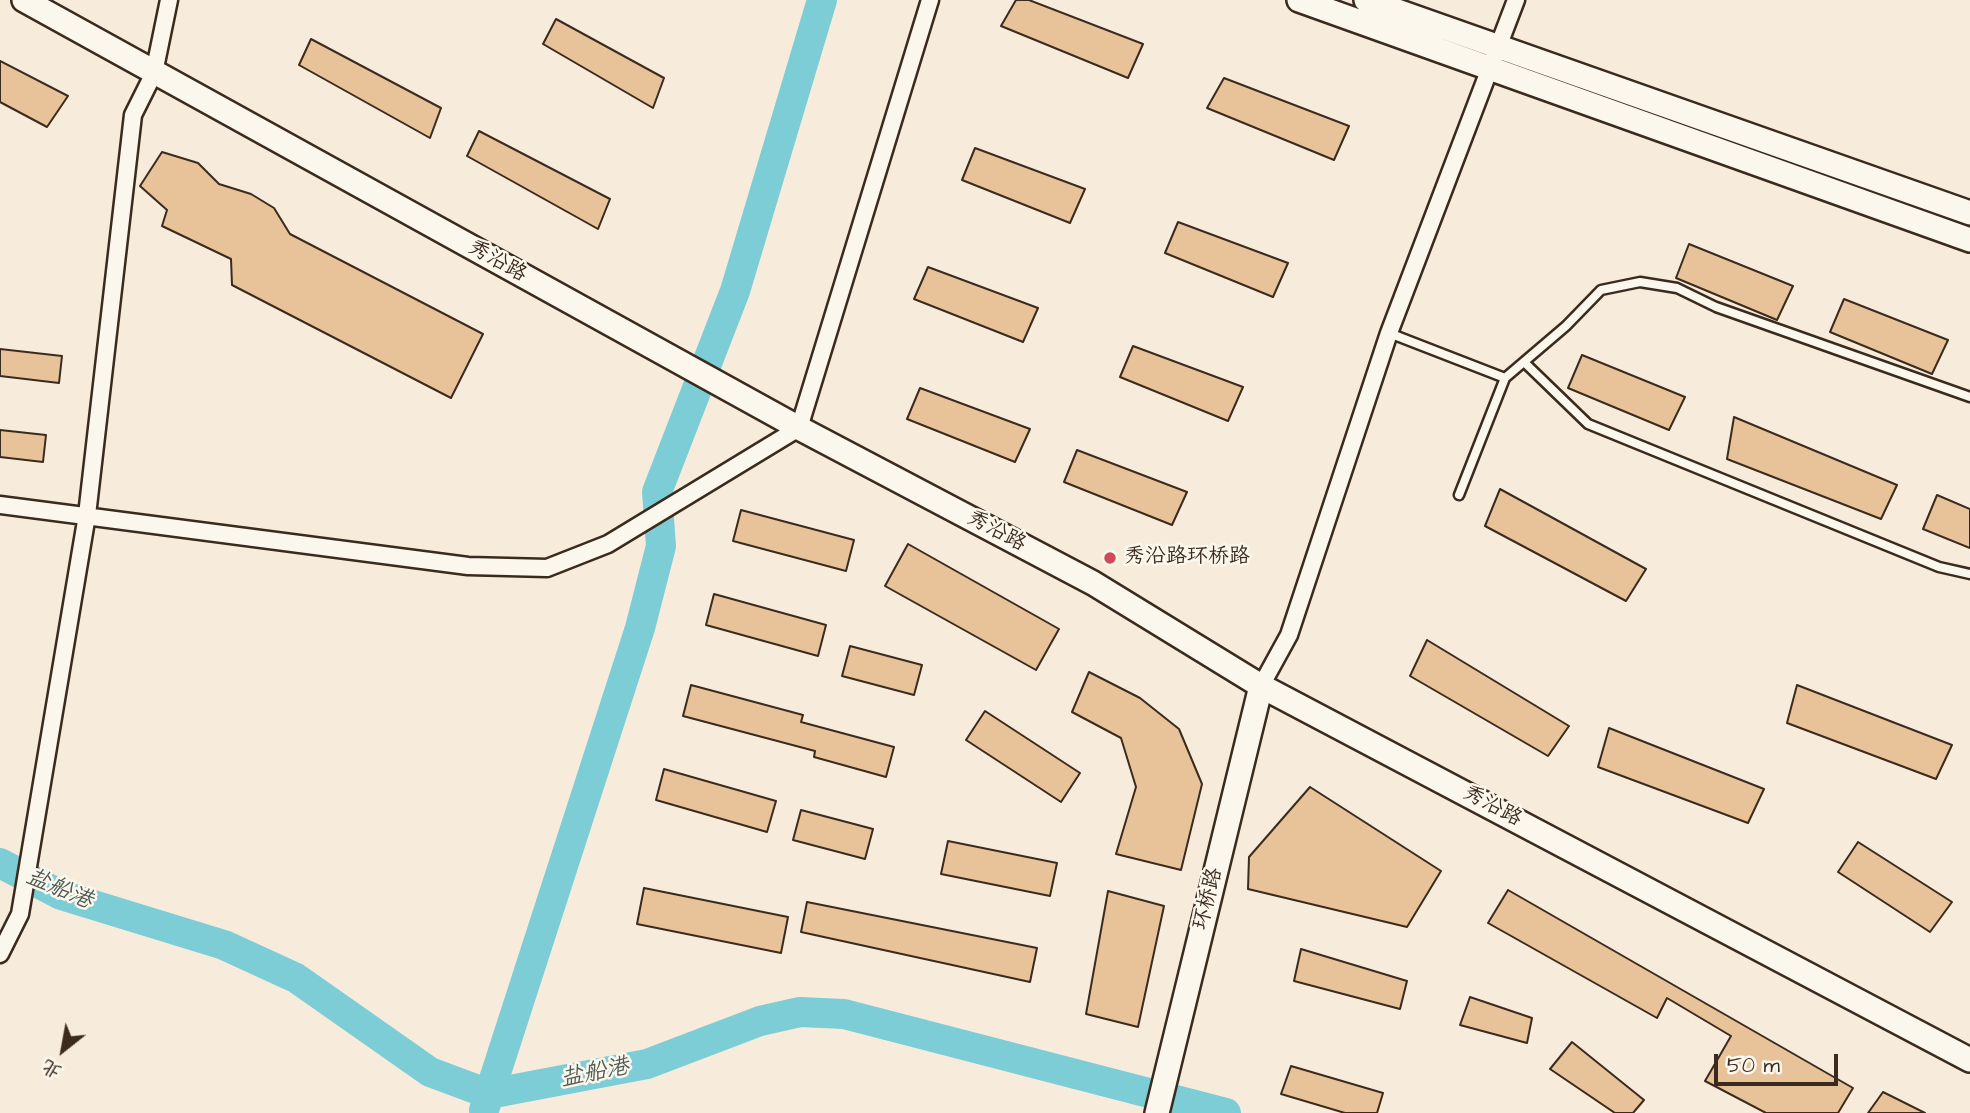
<!DOCTYPE html>
<meta charset="utf-8">
<style>
body{margin:0}
#map{position:relative;width:1970px;height:1113px;overflow:hidden;background:#f7ecdb;font-family:"Architects Daughter","LXGW WenKai TC",sans-serif}
canvas{display:block}
.north{position:absolute;left:28px;top:1015px;width:70px;height:70px;-webkit-text-stroke:5px #fbf7ec;paint-order:stroke;rotate:211deg;font-size:19px;font-weight:700;line-height:28px;text-align:center;color:#3b2a1e}
.north::after{content:'';display:block;margin:auto;width:24px;height:32px;background:#3b2a1e;clip-path:polygon(50% 0,100% 100%,50% 72%,0 100%)}
.scale{position:absolute;left:1714px;top:1054px;width:124px;height:32px;box-sizing:border-box;border:4px solid #3b2a1e;border-top:0;padding-left:9px;font-size:21px;line-height:24px;white-space:nowrap;color:#3b2a1e;-webkit-text-stroke:5px #fbf7ec;paint-order:stroke}
</style>
<div id="map">
<canvas width="1970" height="1113"></canvas>
<div class="north">北</div>
<div class="scale">50 m</div>
</div>
<script>
const ctx = document.querySelector('canvas').getContext('2d');
ctx.lineJoin = 'round';
function toPath(rows) {
  const path = new Path2D();
  for (const r of rows) {
    path.moveTo(r[0], r[1]);
    for (let i = 2; i < r.length; i += 2) path.lineTo(r[i], r[i + 1]);
  }
  return path;
}
function strokePath(path, color, width, dash) {
  ctx.strokeStyle = color;
  ctx.lineWidth = width;
  ctx.lineCap = dash ? 'butt' : 'round';
  ctx.setLineDash(dash || []);
  ctx.stroke(path);
}
function fill(path, color) {
  ctx.fillStyle = color;
  ctx.fill(path, 'evenodd');
}
function drawText(font, color, halo, rows, align = 'center') {
  ctx.font = font + ' "Architects Daughter","LXGW WenKai TC",sans-serif';
  ctx.lineWidth = 5;
  ctx.setLineDash([]);
  ctx.textBaseline = 'middle';
  ctx.strokeStyle = halo;
  ctx.fillStyle = color;
  for (const [text, x, y, turn = 0] of rows) {
    ctx.save();
    ctx.translate(x, y);
    ctx.rotate((+turn || 0) * Math.PI / 180);
    ctx.textAlign = isNaN(turn) ? turn : align;
    if (halo) ctx.strokeText(text, 0, 0);
    ctx.fillText(text, 0, 0);
    ctx.restore();
  }
}
strokePath(toPath([
 [0,863,61,895,224,945,296,978,430,1072,489,1094,647,1064,760,1021,800,1012,844,1014,1226,1113],
 [484,1110,640,628,661,546,657,492,735,291,822,0]
]), '#7dcdd7', 30);
const building = toPath([
 [1016,0,1029,0,1143,44,1128,78,1001,26,1016,0],
 [556,19,664,78,653,108,543,44,556,19],
 [311,39,441,108,430,138,299,65,311,39],
 [0,61,68,96,47,127,0,102,0,61],
 [1224,78,1349,126,1334,160,1207,108,1224,78],
 [479,131,610,199,598,229,467,156,479,131],
 [975,148,1085,189,1070,223,962,180,975,148],
 [162,152,198,163,219,184,251,194,274,208,290,234,483,334,451,398,232,285,231,259,162,226,167,210,140,186,162,152],
 [1178,222,1288,263,1273,297,1165,253,1178,222],
 [1689,244,1793,286,1777,320,1676,278,1689,244],
 [928,267,1038,308,1023,342,914,299,928,267],
 [1844,299,1948,340,1932,374,1830,332,1844,299],
 [1133,346,1243,387,1228,421,1120,377,1133,346],
 [0,349,62,356,59,383,0,376,0,349],
 [1582,355,1685,397,1669,430,1568,388,1582,355],
 [920,388,1030,429,1015,462,907,419,920,388],
 [1734,417,1897,485,1881,519,1727,459,1734,417],
 [0,430,46,435,43,462,0,457,0,430],
 [1077,450,1187,492,1172,525,1064,482,1077,450],
 [1500,489,1646,569,1626,601,1485,526,1500,489],
 [1937,495,1970,509,1970,548,1923,529,1937,495],
 [741,510,854,540,846,571,733,541,741,510],
 [908,544,1059,629,1036,670,885,586,908,544],
 [714,594,826,625,818,656,706,625,714,594],
 [1427,640,1569,726,1548,756,1410,676,1427,640],
 [850,646,922,665,914,695,842,676,850,646],
 [1089,672,1140,698,1179,729,1202,784,1181,870,1116,854,1136,787,1121,738,1072,712,1089,672],
 [691,685,803,715,801,722,894,747,886,777,814,757,815,751,683,716,691,685],
 [1797,685,1952,745,1936,779,1787,723,1797,685],
 [985,711,1080,773,1061,802,966,740,985,711],
 [1609,728,1764,789,1748,823,1598,767,1609,728],
 [664,769,776,801,767,832,656,800,664,769],
 [1310,787,1441,871,1407,927,1248,889,1249,857,1310,787],
 [801,810,873,829,865,859,793,840,801,810],
 [948,841,1057,863,1050,896,941,874,948,841],
 [1858,842,1952,902,1930,932,1838,872,1858,842],
 [644,888,788,917,781,953,637,924,644,888],
 [1508,890,1853,1088,1838,1113,1766,1113,1705,1081,1731,1036,1667,998,1657,1018,1488,923,1508,890],
 [1108,891,1164,906,1138,1027,1086,1014,1108,891],
 [807,902,1037,948,1030,982,801,932,807,902],
 [1301,949,1407,981,1400,1009,1294,981,1301,949],
 [1470,997,1532,1018,1527,1043,1460,1025,1470,997],
 [1572,1042,1644,1100,1633,1113,1615,1113,1550,1069,1572,1042],
 [1291,1066,1383,1093,1377,1113,1345,1113,1281,1094,1291,1066],
 [1883,1092,1925,1113,1868,1113,1883,1092]
]);
fill(building, '#e8c298');
strokePath(building, '#3b2a1e', 2);
const lane = toPath([
 [1389,333,1505,378],
 [1525,363,1588,424,1939,567,1970,574],
 [1459,495,1505,378,1566,326,1601,290,1640,282,1677,288,1716,307,1970,397]
]);
const street = toPath([
 [0,505,468,566,547,568,608,544,799,428,930,0],
 [1261,686,1289,635,1389,333,1516,0],
 [0,954,20,914,87,515,133,115,154,73,169,0]
]);
const secondary = toPath([
 [24,0,799,428,1093,583,1261,686,1970,1060],
 [1299,0,1970,240],
 [1366,0,1970,213],
 [1157,1113,1261,686]
]);
strokePath(lane, '#3b2a1e', 13);
strokePath(street, '#3b2a1e', 21);
strokePath(secondary, '#3b2a1e', 28);
strokePath(lane, '#fbf7ec', 8);
strokePath(street, '#fbf7ec', 16);
strokePath(secondary, '#fbf7ec', 23);
for (const [x, y, r, color] of [
 [1110,558,7,"#d1495b"]
]) {
  const dot = new Path2D();
  dot.arc(x, y, r, 0, 2 * Math.PI);
  ctx.fillStyle = color;
  ctx.fill(dot);
  strokePath(dot, '#fbf7ec', 2.5);
}
drawText('21px', '#3b2a1e', '#fbf7ec', [
 ["秀沿路",497,262,29],
 ["秀沿路",996,532,28],
 ["秀沿路",1492,807,28],
 ["环桥路",1209,899,-76]
]);
drawText('21px', '#3b2a1e', '#fbf7ec', [
 ["秀沿路环桥路",1124,558]
], 'left');
drawText('italic 23px', '#4f5b56', '#fbf7ec', [
 ["盐船港",59,890,23],
 ["盐船港",595,1074,-11]
]);
</script>
